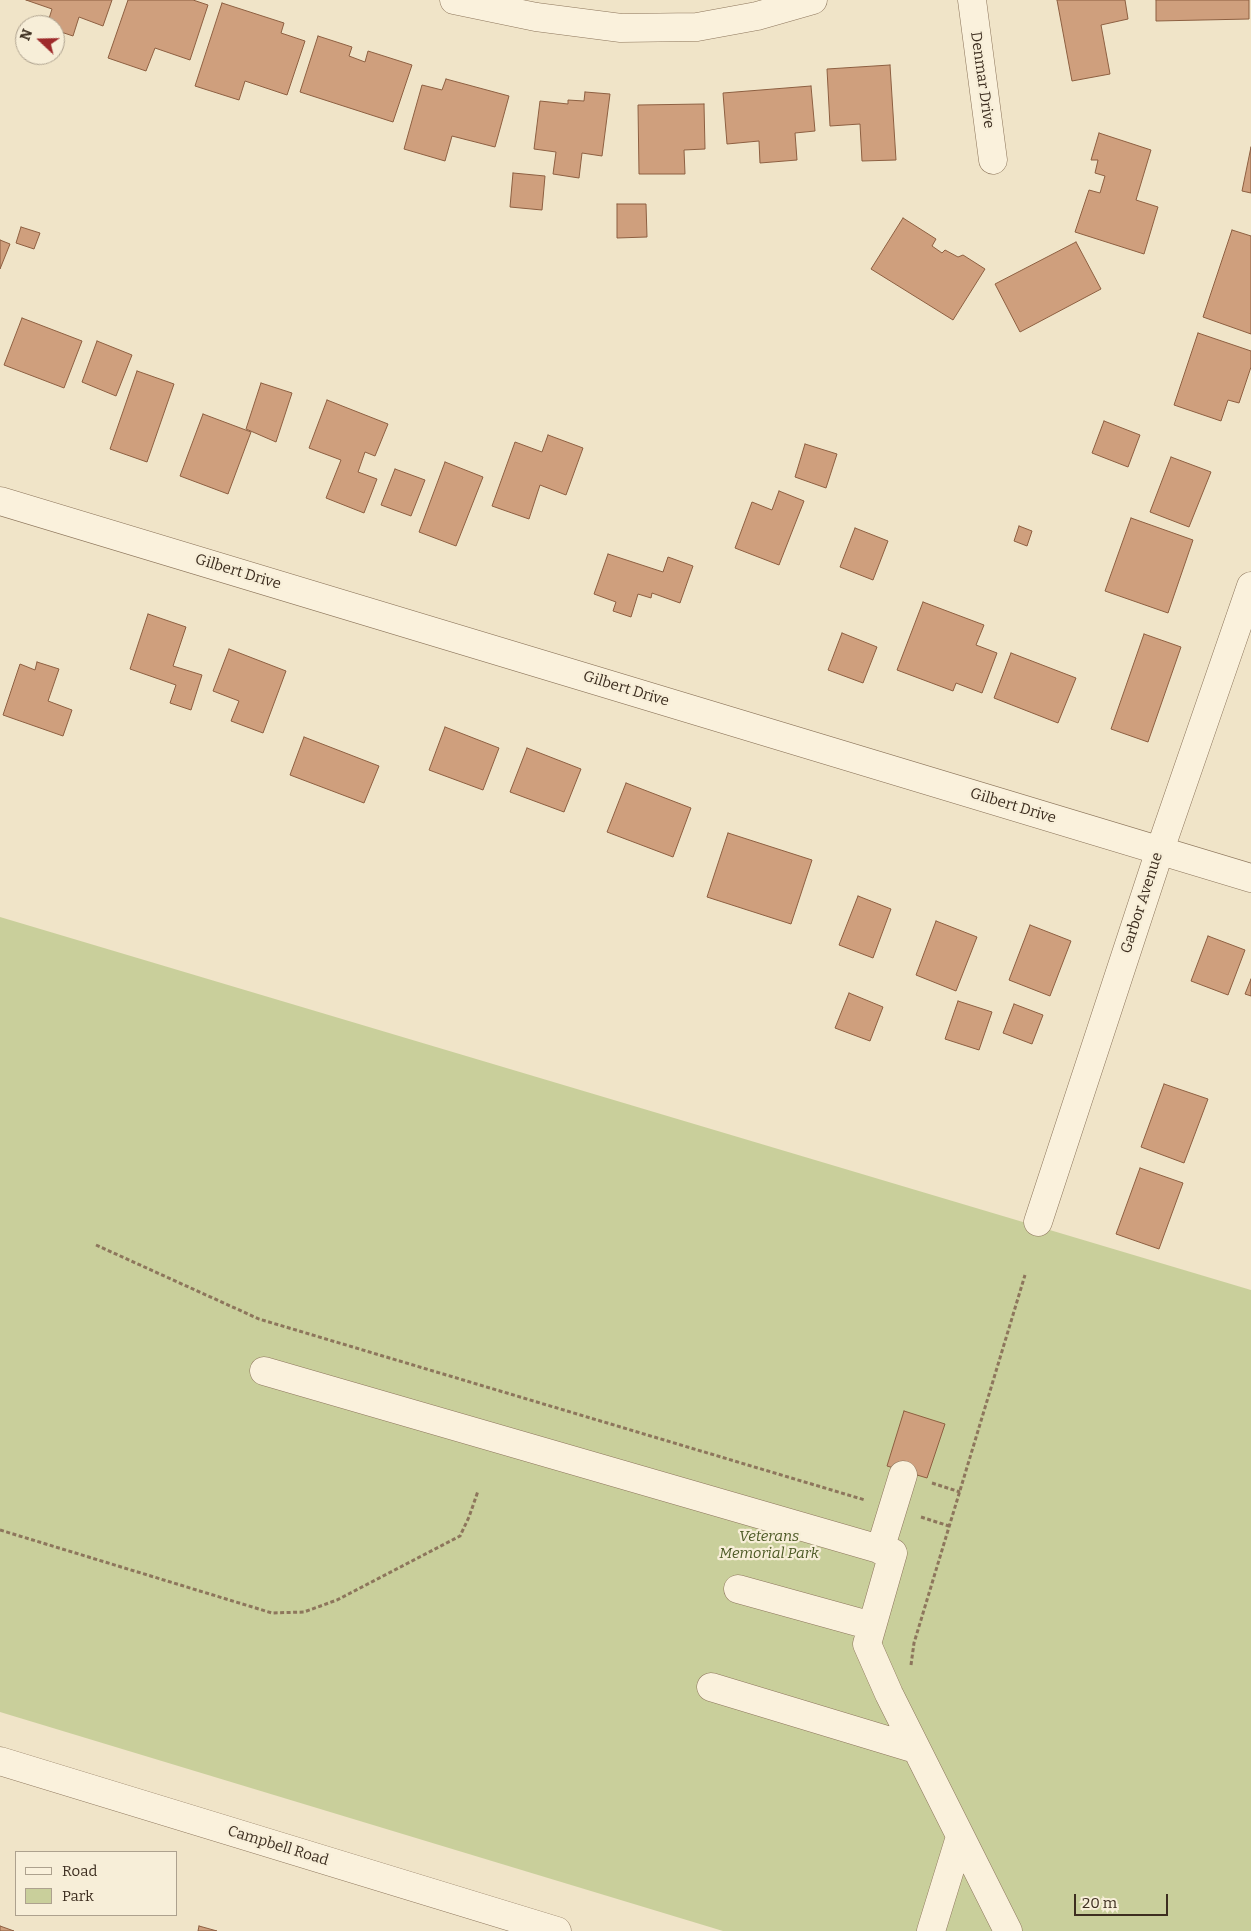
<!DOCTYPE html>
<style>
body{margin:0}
#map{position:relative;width:1251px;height:1931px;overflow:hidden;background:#f0e4c8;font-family:Bitter,serif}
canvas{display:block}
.legend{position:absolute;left:15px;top:1851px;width:162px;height:65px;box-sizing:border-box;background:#f7eed8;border:1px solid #ada18e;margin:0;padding:6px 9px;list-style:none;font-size:15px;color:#3d2e20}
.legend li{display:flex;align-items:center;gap:10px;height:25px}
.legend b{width:25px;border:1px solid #ada18e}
.north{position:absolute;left:15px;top:15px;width:50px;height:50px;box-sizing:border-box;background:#f7eed8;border:1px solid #ada18e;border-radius:50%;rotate:291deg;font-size:14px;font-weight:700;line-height:20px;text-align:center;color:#3d2e20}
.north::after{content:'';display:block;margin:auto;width:18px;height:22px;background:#9e2a2b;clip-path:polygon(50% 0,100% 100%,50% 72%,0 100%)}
.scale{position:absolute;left:1074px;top:1894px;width:94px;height:22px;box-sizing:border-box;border:2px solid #3d2e20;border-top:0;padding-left:6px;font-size:15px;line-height:18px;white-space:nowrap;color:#3d2e20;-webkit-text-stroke:4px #f7eed8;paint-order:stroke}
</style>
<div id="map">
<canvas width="1251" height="1931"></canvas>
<ul class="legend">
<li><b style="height:6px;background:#faf1dc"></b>Road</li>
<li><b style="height:14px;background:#c9cf9b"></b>Park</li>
</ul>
<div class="north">N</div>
<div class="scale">20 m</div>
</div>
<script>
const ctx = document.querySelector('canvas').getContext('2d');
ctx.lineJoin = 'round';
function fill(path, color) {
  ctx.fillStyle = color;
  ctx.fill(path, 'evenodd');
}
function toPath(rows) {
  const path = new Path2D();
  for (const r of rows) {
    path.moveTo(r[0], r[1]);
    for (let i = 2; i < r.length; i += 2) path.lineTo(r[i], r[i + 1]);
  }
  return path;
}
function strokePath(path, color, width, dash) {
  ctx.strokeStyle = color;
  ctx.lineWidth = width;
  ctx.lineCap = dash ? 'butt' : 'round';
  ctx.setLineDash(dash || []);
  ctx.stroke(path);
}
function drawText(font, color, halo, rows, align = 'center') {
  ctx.font = font + ' Bitter,serif';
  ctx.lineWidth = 4.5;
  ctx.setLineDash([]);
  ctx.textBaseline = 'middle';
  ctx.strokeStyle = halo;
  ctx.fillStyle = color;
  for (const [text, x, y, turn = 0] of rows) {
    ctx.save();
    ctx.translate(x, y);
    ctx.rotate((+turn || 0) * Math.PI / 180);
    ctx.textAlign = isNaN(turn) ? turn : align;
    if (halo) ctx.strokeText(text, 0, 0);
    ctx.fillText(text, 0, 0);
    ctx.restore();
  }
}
fill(toPath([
 [0,917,1251,1290,1251,1931,723,1931,0,1712]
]), '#c9cf9b');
const building = toPath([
 [26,0,112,0,103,26,79,17,73,36,55,30,55,25,47,25,52,9,26,0],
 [128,0,193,0,208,5,190,60,155,48,146,71,108,58,128,0],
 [1057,0,1125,0,1128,19,1101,25,1110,74,1072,81,1057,0],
 [1156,0,1249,0,1249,19,1156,21,1156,0],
 [222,3,284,23,281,33,305,41,287,95,245,81,239,100,195,86,222,3],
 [318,36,352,47,349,56,365,62,368,51,412,65,393,122,300,92,318,36],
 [890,65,896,160,862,161,860,124,830,126,827,69,890,65],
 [446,79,509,96,495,147,452,136,445,161,404,149,422,85,442,90,446,79],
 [811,86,815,131,795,133,797,160,760,163,759,141,727,144,723,93,811,86],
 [585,92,610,94,602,156,582,153,579,178,553,174,556,152,534,149,540,101,568,104,568,100,584,101,585,92],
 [704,104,705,149,684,150,685,174,639,174,638,105,704,104],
 [1099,133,1151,150,1136,200,1158,207,1144,254,1075,232,1089,190,1100,193,1105,176,1095,173,1098,160,1091,160,1099,133],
 [1251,147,1251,193,1242,191,1251,147],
 [513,173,545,176,542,210,510,207,513,173],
 [617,204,646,204,647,237,617,238,617,204],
 [903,218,936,239,932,246,942,253,945,250,958,257,963,255,985,269,953,320,871,269,903,218],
 [21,227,40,233,34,249,16,243,21,227],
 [1232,230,1251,236,1251,334,1203,317,1232,230],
 [0,240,10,244,0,269,0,240],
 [1076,242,1101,289,1020,332,995,284,1076,242],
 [22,318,82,341,64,388,4,365,22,318],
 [1198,333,1251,351,1251,367,1239,403,1228,400,1221,421,1174,405,1198,333],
 [97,341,132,355,116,396,82,382,97,341],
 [137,371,174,384,147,462,110,449,137,371],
 [261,383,292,393,276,442,246,429,261,383],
 [327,400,388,424,375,456,365,452,358,472,377,479,364,513,326,498,341,460,309,448,327,400],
 [203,414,251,432,228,494,180,476,203,414],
 [1104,421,1140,435,1128,467,1092,453,1104,421],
 [548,435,583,448,566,495,540,485,529,519,492,506,515,442,542,452,548,435],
 [805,444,837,454,826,488,795,477,805,444],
 [1171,457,1211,472,1189,527,1150,512,1171,457],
 [445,462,483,477,456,546,419,532,445,462],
 [395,469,425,480,411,516,381,505,395,469],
 [779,491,804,501,779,565,735,548,752,502,772,510,779,491],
 [1131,518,1193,540,1168,613,1105,591,1131,518],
 [1019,526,1032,531,1027,546,1014,541,1019,526],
 [855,528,888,541,873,580,840,567,855,528],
 [608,554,663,572,668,557,693,566,680,603,652,593,651,598,638,594,631,617,613,611,616,602,594,594,608,554],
 [923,602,984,625,976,645,997,653,982,693,956,683,953,691,897,670,923,602],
 [148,614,186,627,173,666,202,675,191,710,170,703,176,685,130,669,148,614],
 [842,633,877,647,863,683,828,670,842,633],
 [1144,634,1181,647,1148,742,1111,729,1144,634],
 [229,649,286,671,263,733,231,721,239,701,213,691,229,649],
 [1011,653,1076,678,1058,723,994,698,1011,653],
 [37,662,59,669,48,701,72,710,63,736,3,715,20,664,35,670,37,662],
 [445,727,499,748,483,790,429,770,445,727],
 [304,737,379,766,364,803,290,775,304,737],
 [527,748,581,769,564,812,510,792,527,748],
 [626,783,691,808,673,857,607,832,626,783],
 [728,833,812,860,791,924,707,897,728,833],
 [858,896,891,909,873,958,839,945,858,896],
 [936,921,977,937,956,991,916,975,936,921],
 [1030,925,1071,941,1050,996,1009,980,1030,925],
 [1208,936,1245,950,1228,995,1191,981,1208,936],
 [1251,979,1251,996,1245,994,1251,979],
 [849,993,883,1007,870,1041,835,1028,849,993],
 [958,1001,992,1012,979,1050,945,1039,958,1001],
 [1014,1004,1043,1015,1032,1044,1003,1033,1014,1004],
 [1164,1084,1208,1099,1184,1163,1141,1147,1164,1084],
 [1140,1168,1183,1183,1159,1249,1116,1234,1140,1168],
 [904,1411,945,1424,927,1478,887,1466,904,1411],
 [0,1926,14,1931,0,1931,0,1926],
 [199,1926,217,1931,198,1931,199,1926]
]);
fill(building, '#cf9f7d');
strokePath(building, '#8d5f41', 1);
const minor = toPath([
 [454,0,536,17,621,28,697,27,757,16,813,0],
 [972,0,993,160],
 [0,501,1251,878],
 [1038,1222,1160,850,1251,586],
 [264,1371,893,1553,867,1644,889,1694,1008,1931],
 [880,1550,903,1475],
 [738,1589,872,1626],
 [711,1687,916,1749],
 [0,1761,557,1931],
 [931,1931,960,1837]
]);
strokePath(minor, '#8d765c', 29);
strokePath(toPath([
 [96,1245,259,1319,865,1500],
 [932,1483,960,1492],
 [921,1517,949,1526],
 [0,1530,272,1613,304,1612,337,1600,460,1536,469,1517,478,1491],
 [911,1665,914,1643,1025,1275]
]), '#8d765c', 3, [4, 2.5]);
strokePath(minor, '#faf1dc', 28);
drawText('15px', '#3d2e20', '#f7eed8', [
 ["Denmar Drive",982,80,82],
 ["Gilbert Drive",238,572,17],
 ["Gilbert Drive",626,689,17],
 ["Gilbert Drive",1013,806,17],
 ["Garbor Avenue",1142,903,-72],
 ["Campbell Road",278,1846,17]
]);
drawText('italic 15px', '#4d5a26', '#f7eed8', [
 ["Veterans",769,1537],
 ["Memorial Park",769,1554]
]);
</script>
